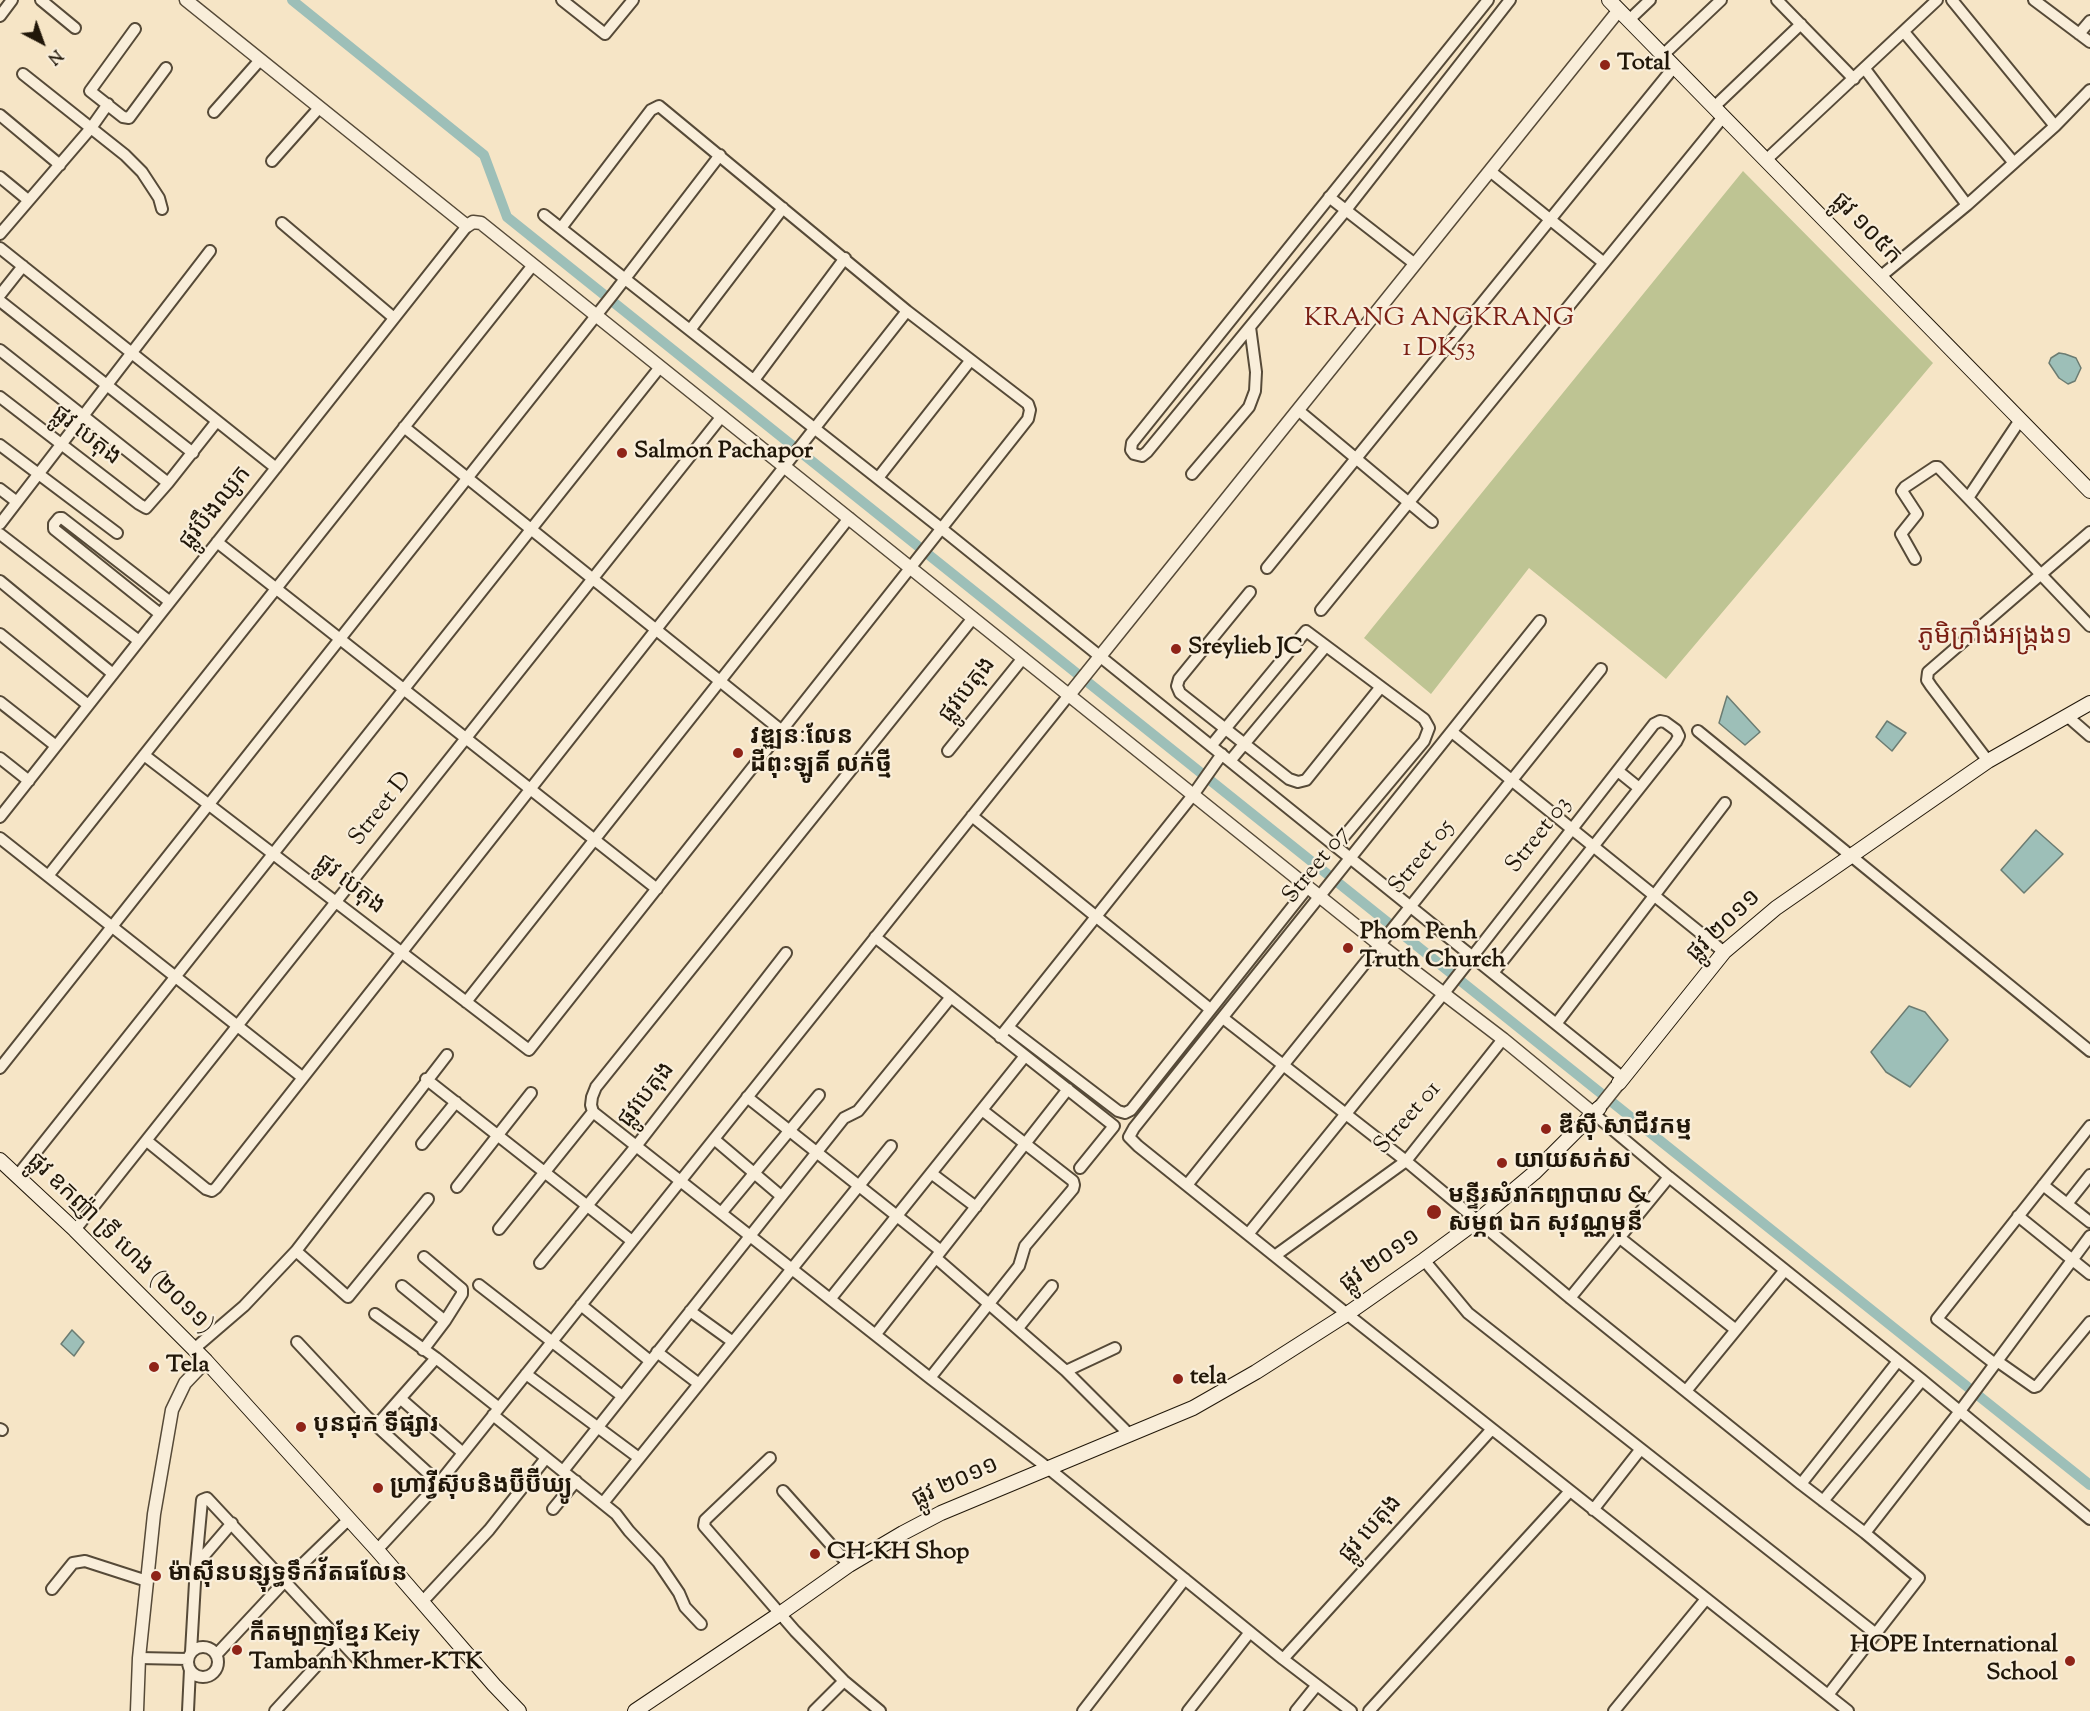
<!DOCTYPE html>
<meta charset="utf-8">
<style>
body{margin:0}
#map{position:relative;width:2090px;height:1711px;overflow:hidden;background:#f6e5c6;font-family:"Sorts Mill Goudy",serif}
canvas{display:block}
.north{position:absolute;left:12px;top:12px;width:60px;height:60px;-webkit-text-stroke:4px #f9eeda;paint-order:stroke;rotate:139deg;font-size:16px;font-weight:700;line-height:24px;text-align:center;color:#211709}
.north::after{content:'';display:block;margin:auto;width:21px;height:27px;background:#211709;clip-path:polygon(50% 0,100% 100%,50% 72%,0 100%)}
</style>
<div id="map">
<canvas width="2090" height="1711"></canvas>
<div class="north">N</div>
</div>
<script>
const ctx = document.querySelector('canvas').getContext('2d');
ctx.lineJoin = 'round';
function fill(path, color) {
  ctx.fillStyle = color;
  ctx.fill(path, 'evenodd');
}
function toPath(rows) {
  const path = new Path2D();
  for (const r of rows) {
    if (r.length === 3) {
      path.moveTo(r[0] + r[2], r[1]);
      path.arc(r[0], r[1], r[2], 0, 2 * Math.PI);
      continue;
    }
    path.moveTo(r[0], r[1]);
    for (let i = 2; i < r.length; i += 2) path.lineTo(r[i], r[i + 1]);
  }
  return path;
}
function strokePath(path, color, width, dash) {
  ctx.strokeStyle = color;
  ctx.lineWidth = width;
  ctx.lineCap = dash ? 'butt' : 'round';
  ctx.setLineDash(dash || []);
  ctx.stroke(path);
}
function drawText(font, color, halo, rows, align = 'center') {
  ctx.font = font + ' "Sorts Mill Goudy","Noto Sans Khmer",serif';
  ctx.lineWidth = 4.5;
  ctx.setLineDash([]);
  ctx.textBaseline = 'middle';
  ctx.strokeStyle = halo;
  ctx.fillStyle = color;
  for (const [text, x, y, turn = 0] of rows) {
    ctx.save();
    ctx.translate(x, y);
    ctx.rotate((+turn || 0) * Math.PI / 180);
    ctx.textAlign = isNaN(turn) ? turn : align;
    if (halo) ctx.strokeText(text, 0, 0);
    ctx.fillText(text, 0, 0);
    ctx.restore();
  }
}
fill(toPath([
 [1743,171,1933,363,1666,679,1529,568,1431,694,1364,638]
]), '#bec493');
const water = toPath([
 [2059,353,2065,354,2076,358,2081,368,2075,381,2068,384,2059,378,2049,363,2051,358,2059,353],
 [1727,696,1760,732,1745,745,1719,723,1727,696],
 [1887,721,1906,733,1892,751,1876,737,1887,721],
 [2036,830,2063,854,2024,893,2001,870,2036,830],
 [1909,1006,1925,1012,1948,1040,1910,1087,1886,1072,1871,1052,1909,1006],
 [72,1330,84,1342,74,1356,61,1344,72,1330]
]);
fill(water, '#9dbfb8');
strokePath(water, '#6b7c72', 1.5);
strokePath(toPath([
 [292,0,484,155,507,217,2090,1485]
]), '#9dbfb8', 10);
const minor = toPath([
 [41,0,75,28],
 [562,0,605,34,633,0],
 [1488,0,1132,443,1131,450,1134,454,1142,456,1147,452,1346,210,1510,0],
 [1777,0,1854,79],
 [1952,0,2055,126],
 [2034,0,2090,42],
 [0,16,12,0],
 [1629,20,1650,0],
 [135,29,90,91,123,117,129,118,166,68],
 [1904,32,2014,163],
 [2079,34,2090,21],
 [1663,55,1721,0],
 [1865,69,1967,205],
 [23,74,125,155,142,172,159,198,162,209],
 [1714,107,1801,24],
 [214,112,260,60],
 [0,115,60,165],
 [1766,160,1937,0],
 [272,161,319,108],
 [1490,171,1604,263],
 [0,177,28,200],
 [1329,197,1415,264],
 [544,215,942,529,1623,1078],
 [282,223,394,318],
 [0,234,91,128,108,104],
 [0,248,276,468],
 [1880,277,1967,205,2055,126,2090,90],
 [0,295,23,266],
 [0,301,193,453],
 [690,330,783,208],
 [0,350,168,483],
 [754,380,845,258],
 [0,397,139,504,146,508,168,483,217,421],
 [1298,410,1432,522],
 [404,427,782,731],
 [0,445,117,533],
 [1192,474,1249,407,1255,391,1256,372,1250,327],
 [878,478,970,361],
 [0,489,17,502],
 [1968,498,2020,420],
 [0,524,210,251],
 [0,534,139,641],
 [217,542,657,889],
 [1915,559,1901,534,1917,514,1902,491,1905,487,1935,467,1938,467,1968,498,2090,626],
 [1267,568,1674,67],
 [0,581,113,674],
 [1250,592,1179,679,1177,686,1180,693,1289,779,1298,782,1306,780,1380,688],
 [1321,610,1723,117],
 [160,614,54,529,54,524,59,518,62,518,169,601],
 [1540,621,1134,1128,1129,1137,1138,1146,1347,1314,1848,1711],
 [0,634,88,705],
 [0,702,56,746],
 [2067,716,2090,736],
 [1698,731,2090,1051],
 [1452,732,1724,952],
 [1211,746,1306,631,1424,719,1429,728,1424,741,1336,846],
 [948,751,1023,658],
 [144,755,529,1050,1028,419,1030,410,1028,404,907,311,659,106,651,110,561,228],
 [0,758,29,781],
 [1230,761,1326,646],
 [1988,761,1931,686,1927,680,1928,672,2090,532],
 [1618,771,1639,788],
 [972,816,1210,1009],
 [0,817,467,226],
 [0,838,302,1077],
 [48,876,533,265],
 [875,937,1114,1126,1080,1168],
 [466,1002,849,518],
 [1223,1018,1406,1161,1570,1298,1801,1484,1865,1533,1919,1578,1828,1695],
 [1556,1024,1725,803],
 [1008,1027,1118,1111,1125,1113,1131,1110,1308,887],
 [1000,1037,1193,795,1222,754],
 [0,1068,614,293,720,155],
 [426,1079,632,1241],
 [747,1097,941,1251],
 [593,1112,930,1378,1048,1468,1283,1659,1351,1711],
 [1594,1114,1669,1177,1922,1380,2090,1519],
 [714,1139,781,1196],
 [147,1141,206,1189,212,1191,216,1188,907,311],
 [422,1144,456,1102],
 [931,1173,976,1207],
 [17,1176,660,367],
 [1187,1185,1601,669],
 [2043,1185,2090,1222],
 [457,1187,531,1093],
 [2067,1204,2090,1175],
 [722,1212,819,1095],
 [2018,1216,2090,1274],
 [499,1229,593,1112,591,1105,592,1097,596,1087,973,618],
 [75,1230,722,416],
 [1249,1233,1444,993,1654,724,1660,721,1665,722,1676,730,1679,736,1676,742,1493,973],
 [1620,1238,1736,1330],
 [296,1251,348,1297,428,1199],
 [1276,1255,1406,1161,1503,1039],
 [936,1258,1066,1371,1130,1435],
 [1424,1260,1468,1313,1876,1634],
 [540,1263,637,1145,786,953],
 [479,1285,622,1396],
 [402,1286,445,1321],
 [831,1298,1025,1056],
 [1570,1298,1669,1177],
 [581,1305,650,1361],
 [690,1311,733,1342],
 [375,1314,436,1358,499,1408],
 [1018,1328,1052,1286],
 [876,1334,1068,1089],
 [297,1342,367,1417,439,1483],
 [194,1349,244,1306,296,1251,447,1055],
 [423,1350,445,1321,462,1294,462,1289,424,1257],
 [657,1352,699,1384],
 [1997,1361,2034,1387,2037,1386,2090,1322],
 [1995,1364,1937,1319,2090,1126],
 [1066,1371,1115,1348],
 [526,1374,639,1458],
 [930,1378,1019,1266,1025,1246,1073,1189,1074,1185,1073,1181,982,1110],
 [1686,1391,1785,1270],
 [401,1399,463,1453],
 [493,1415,616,1514,629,1531,658,1562,679,1593,685,1607,701,1624],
 [376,1426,436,1358],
 [0,1429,2,1430],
 [770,1458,705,1520,704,1526,795,1631,844,1681,880,1711],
 [563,1471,844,1118,858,1111,951,997],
 [1801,1484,1898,1361],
 [783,1491,849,1565],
 [1823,1501,1922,1380],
 [603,1503,891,1146],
 [553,1509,576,1481],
 [1593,1510,1640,1450],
 [1865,1533,1960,1411,2090,1236],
 [377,1550,439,1483,1069,695],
 [196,1565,232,1523],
 [52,1589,73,1563,85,1561,147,1581],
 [423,1601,489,1530,546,1458],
 [203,1662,15],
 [191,1652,196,1565,202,1500,207,1498,360,1662],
 [216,1655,285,1581,349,1519],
 [139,1658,188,1659],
 [1283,1659,1492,1429],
 [188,1711,190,1669],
 [275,1711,340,1640],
 [814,1711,844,1681],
 [1083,1711,1185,1579],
 [1188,1711,1250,1632],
 [1296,1711,1317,1685],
 [1369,1711,1570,1491],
 [1614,1711,1706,1599]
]);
const tertiary = toPath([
 [186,0,467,226,473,222,481,223,1380,945,1503,1039,1594,1114],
 [1069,695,1619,10],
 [1599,1108,1619,1083],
 [137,1711,139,1658,154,1514,172,1410,185,1383,206,1361]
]);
const secondary = toPath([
 [1609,0,2090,491],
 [1619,1083,1724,952,1776,908,1988,761,2090,703],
 [0,1160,75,1230,206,1361,377,1550,494,1685,519,1711],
 [635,1711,781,1613,849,1565,903,1533,941,1513,1193,1408,1256,1372,1347,1314,1424,1260,1477,1221,1534,1173,1599,1108]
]);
strokePath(minor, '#564a38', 14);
strokePath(tertiary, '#564a38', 15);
strokePath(secondary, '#211709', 16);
strokePath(minor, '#f9eeda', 10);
strokePath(tertiary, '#f9eeda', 12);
strokePath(secondary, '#f9eeda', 14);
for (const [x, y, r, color] of [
 [1605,65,6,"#8f2418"],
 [622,453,6,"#8f2418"],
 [1176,649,6,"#8f2418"],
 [738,753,6,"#8f2418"],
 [1348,948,6,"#8f2418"],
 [1546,1129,6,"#8f2418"],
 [1502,1163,6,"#8f2418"],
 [1434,1212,8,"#8f2418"],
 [154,1367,6,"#8f2418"],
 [1178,1379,6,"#8f2418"],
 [301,1427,6,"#8f2418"],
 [378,1488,6,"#8f2418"],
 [815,1554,6,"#8f2418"],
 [156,1576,6,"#8f2418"],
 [237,1650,6,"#8f2418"],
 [2070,1661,6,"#8f2418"]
]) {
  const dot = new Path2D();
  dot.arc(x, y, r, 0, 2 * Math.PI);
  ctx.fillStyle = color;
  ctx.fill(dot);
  strokePath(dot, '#f9eeda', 2);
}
drawText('bold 24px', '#211709', '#f9eeda', [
 ["Total",1617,65],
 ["Salmon Pachapor",634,453],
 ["Sreylieb JC",1188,649],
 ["វឌ្ឍនៈលែន",750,739],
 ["ដីពុះឡូតិ៍ លក់ថ្មី",750,767],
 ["Phom Penh",1360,934],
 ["Truth Church",1360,962],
 ["ឌីស៊ី សាជីវកម្ម",1558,1129],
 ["យាយសក់ស",1514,1163],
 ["មន្ទីរសំរាកព្យាបាល &",1448,1198],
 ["សម្ភព ឯក សុវណ្ណមុនី",1448,1226],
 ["Tela",166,1367],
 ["tela",1190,1379],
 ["បុនជុក ទីផ្សារ",313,1427],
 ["ហ្រាវ្វីស៊ុបនិងប៊ីប៊ីឃ្យូ",390,1488],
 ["CH-KH Shop",827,1554],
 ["ម៉ាស៊ីនបន្សុទ្ធទឹកវ័តធលែន",168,1576],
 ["កីតម្បាញខ្មែរ Keiy",249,1636],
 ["Tambanh Khmer-KTK",249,1664],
 ["HOPE International",2058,1647,"right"],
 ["School",2058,1675,"right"]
], 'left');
drawText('24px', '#211709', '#f9eeda', [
 ["ផ្លូវ ១០៥ក",1865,230,46],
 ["ផ្លូវ បេតុង",85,437,38],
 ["ផ្លូវបឹងឈូក",217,509,-51],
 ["ផ្លូវបេតុង",969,691,-52],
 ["Street D",382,810,-52],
 ["Street 03",1540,836,-52],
 ["Street 05",1423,858,-51],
 ["Street 07",1318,866,-51],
 ["ផ្លូវ បេតុង",349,886,38],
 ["ផ្លូវ ២០១១",1725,927,-44],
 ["ផ្លូវបេតុង",648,1096,-52],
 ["Street 01",1409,1119,-49],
 ["ផ្លូវ ឧកញ៉ា ទ្រី ហេង (២០១១)",119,1245,44],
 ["ផ្លូវ ២០១១",1381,1262,-35],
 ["ផ្លូវ ២០១១",956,1484,-24],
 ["ផ្លូវ បេតុង",1372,1530,-48]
]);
drawText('26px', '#7a1f14', '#f9eeda', [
 ["KRANG ANGKRANG",1439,321],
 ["1 DK53",1439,351],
 ["ភូមិក្រាំងអង្រ្កង១",1995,639]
]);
</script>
